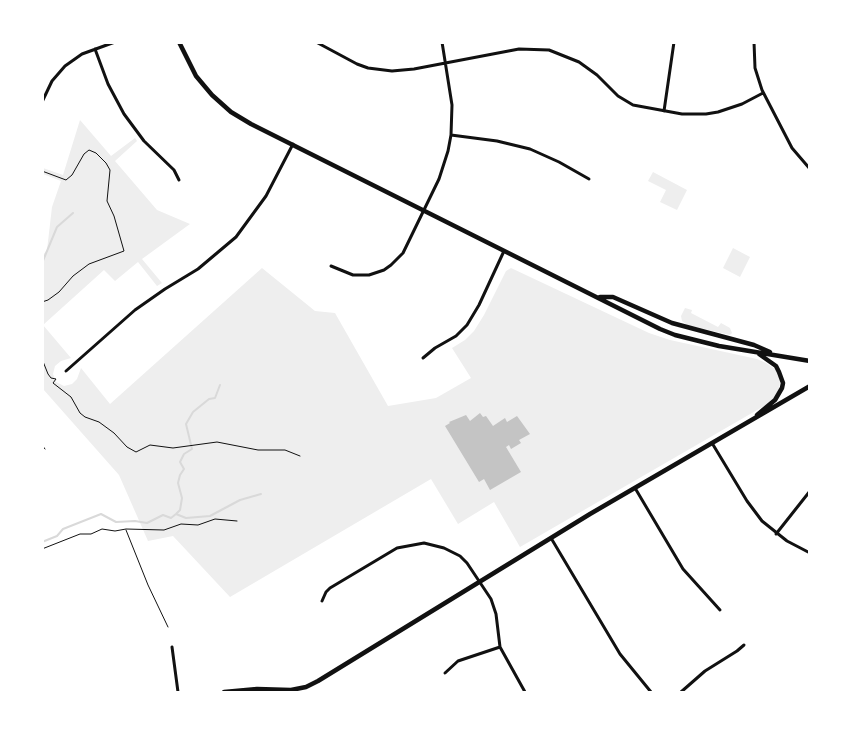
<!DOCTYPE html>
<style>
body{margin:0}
#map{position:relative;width:852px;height:735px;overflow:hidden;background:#fff;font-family:"Exo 2",sans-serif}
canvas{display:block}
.frame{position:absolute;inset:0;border:44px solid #fff;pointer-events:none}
</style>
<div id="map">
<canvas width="852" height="735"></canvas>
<div class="frame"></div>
</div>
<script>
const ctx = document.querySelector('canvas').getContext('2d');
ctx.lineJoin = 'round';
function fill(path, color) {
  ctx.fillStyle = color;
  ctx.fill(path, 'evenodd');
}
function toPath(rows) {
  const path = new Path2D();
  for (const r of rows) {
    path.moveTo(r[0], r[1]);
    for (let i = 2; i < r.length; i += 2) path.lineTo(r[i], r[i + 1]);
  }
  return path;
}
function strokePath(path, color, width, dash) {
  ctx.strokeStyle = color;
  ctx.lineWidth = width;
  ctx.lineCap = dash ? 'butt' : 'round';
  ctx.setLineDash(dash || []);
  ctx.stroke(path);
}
fill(toPath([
 [80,120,111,156,135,138,137,141,115,161,157,210,190,224,142,259,162,283,157,286,138,262,115,281,104,270,43,325,71,358,61,361,55,366,53,374,56,382,64,386,72,384,77,379,81,368,110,404,262,268,315,311,335,313,388,406,436,398,471,378,452,348,465,340,474,331,484,315,506,271,511,268,649,333,670,340,757,359,766,363,775,369,778,373,780,381,779,390,771,402,520,547,494,502,458,524,431,479,230,597,173,536,148,541,119,475,43,389,43,255,47,250,52,207,61,181,43,174,43,168,63,175],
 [653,172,687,190,677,210,660,202,666,190,648,181],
 [733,248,750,257,740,277,723,268],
 [685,308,692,310,691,313,718,327,721,323,730,328,732,333,730,335,687,325,682,321,681,316]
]), '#eee');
strokePath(toPath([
 [42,263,57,227,73,213],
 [176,514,186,518,210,516,240,500,261,494],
 [42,542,57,536,63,529,101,514,116,522,135,521,147,523,163,515,171,518,176,514,180,510,182,498,178,483,180,475,184,469,180,462,184,454,192,449,186,424,193,412,209,399,215,398,220,385]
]), '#d9d9d9', 2);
fill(toPath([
 [480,413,483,417,486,416,493,426,505,418,507,422,517,416,530,434,519,440,521,443,511,449,509,445,506,447,521,472,490,490,484,479,479,482,445,426,450,423,449,422,466,415,470,421]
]), '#c4c4c4');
strokePath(toPath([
 [42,171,66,180,72,175,84,154,89,150,96,153,106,163,110,170,107,201,114,216,124,251,89,264,73,276,59,292,48,300,42,302],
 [42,359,48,374,51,378,56,379,53,383,71,397,80,413,85,417,99,422,114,433,127,447,136,452,150,445,173,448,217,442,258,450,285,450,300,456],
 [126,530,148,585,168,627],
 [42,549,80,534,91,534,102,529,115,531,126,529,164,530,181,524,198,525,215,519,237,521]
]), '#111', 1);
strokePath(toPath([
 [42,445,45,449]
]), '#111', 1);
strokePath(toPath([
 [316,42,357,64,368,68,392,71,414,69,519,49,549,50,579,62,597,75,618,96,633,105,682,114,706,114,718,112,742,104,763,93],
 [754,42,755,68,762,90,792,148,810,169],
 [95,49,108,84,124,114,144,141,174,170,179,180],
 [42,102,52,81,65,66,82,54,115,42],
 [664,111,674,42],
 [451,135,497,141,530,149,559,162,589,179],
 [331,266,353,275,369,275,384,270,391,265,403,253,439,179,448,151,451,135,452,105,442,42],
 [423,358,435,348,456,336,467,325,479,305,504,251],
 [66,371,135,310,165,289,198,269,236,237,266,196,293,144],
 [712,443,747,501,762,521,787,541,810,553],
 [635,488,683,569,720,610],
 [776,534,810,491],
 [551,538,620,654,651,692],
 [322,601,326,592,330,588,397,548,424,543,444,548,460,556,467,563,491,599,496,614,500,647,525,692],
 [172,647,178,692],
 [445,673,458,661,500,647],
 [681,692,705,671,737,651,744,645]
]), '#111', 3);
strokePath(toPath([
 [179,42,196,76,212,95,231,112,251,124,660,329,675,335,719,346,810,361],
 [600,297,613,297,672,323,754,345,770,352],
 [757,415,775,400,782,388,783,383,779,372,776,366,759,354],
 [224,692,257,689,291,690,306,687,318,681,590,514,810,386]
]), '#111', 4.5);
</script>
